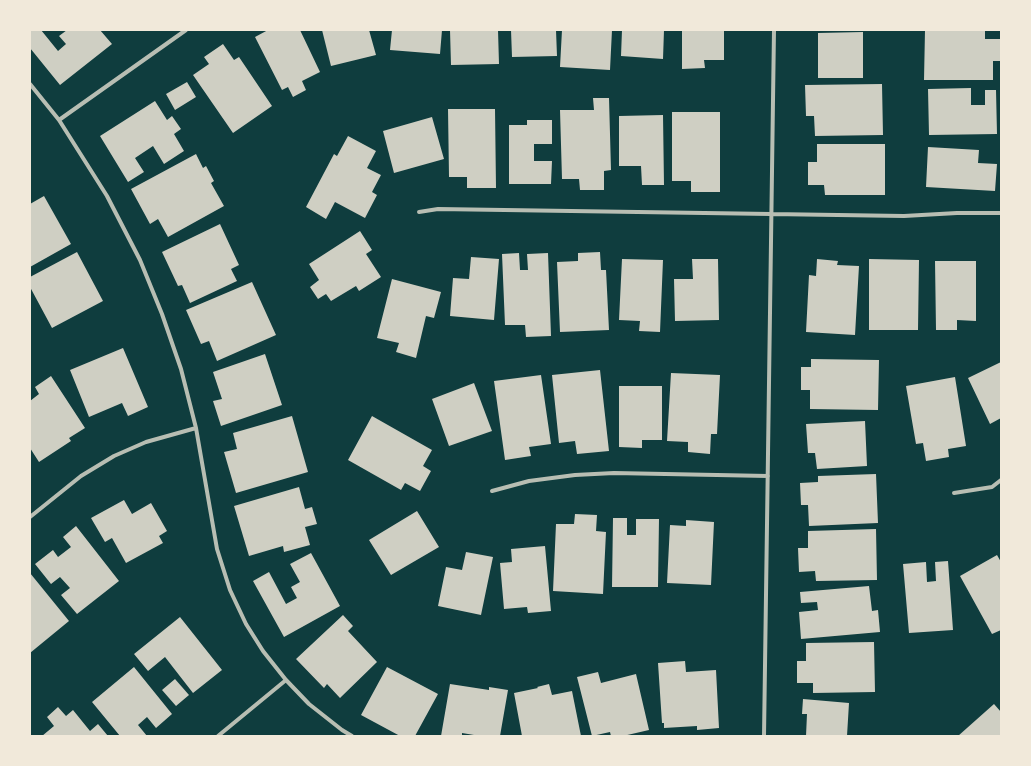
<!DOCTYPE html>
<style>
body{margin:0}
#map{position:relative;width:1031px;height:766px;overflow:hidden;background:#0f3d3e;font-family:"PT Sans",sans-serif}
canvas{display:block}
.frame{position:absolute;inset:0;border:31px solid #f1e9da;pointer-events:none}
</style>
<div id="map">
<canvas width="1031" height="766"></canvas>
<div class="frame"></div>
</div>
<script>
const ctx = document.querySelector('canvas').getContext('2d');
ctx.lineJoin = 'round';
function fill(path, color) {
  ctx.fillStyle = color;
  ctx.fill(path, 'evenodd');
}
function toPath(rows) {
  const path = new Path2D();
  for (const r of rows) {
    path.moveTo(r[0], r[1]);
    for (let i = 2; i < r.length; i += 2) path.lineTo(r[i], r[i + 1]);
  }
  return path;
}
function strokePath(path, color, width, dash) {
  ctx.strokeStyle = color;
  ctx.lineWidth = width;
  ctx.lineCap = dash ? 'butt' : 'round';
  ctx.setLineDash(dash || []);
  ctx.stroke(path);
}
fill(toPath([
 [30,30,41,30,58,51,66,44,59,36,67,30,100,30,112,44,60,85,30,48],
 [268,30,300,30,320,72,302,81,306,90,293,97,288,87,282,90,255,37],
 [322,30,369,30,376,55,331,66],
 [392,30,442,30,440,54,390,50],
 [450,30,498,30,499,64,451,65],
 [511,30,556,30,557,56,512,57],
 [562,30,612,30,610,70,560,67],
 [622,30,664,30,663,59,621,56],
 [682,30,724,30,724,60,704,60,705,68,682,69],
 [925,30,985,31,985,39,1001,39,1001,61,993,61,993,80,924,80],
 [863,32,863,78,818,78,818,33],
 [223,44,234,60,239,57,272,106,233,133,193,75,209,64,204,57],
 [187,82,196,97,175,110,166,94],
 [882,84,883,135,815,136,814,116,806,116,805,85],
 [971,88,971,105,985,105,985,90,996,90,997,134,929,135,928,89],
 [593,98,609,98,611,170,604,171,604,190,580,190,579,179,562,179,560,110,594,110],
 [155,101,167,120,172,116,181,129,174,134,184,151,164,164,153,146,135,158,144,172,128,182,100,136],
 [448,109,495,109,496,188,467,188,467,177,449,177],
 [672,112,720,112,720,192,691,192,691,181,672,181],
 [663,115,664,185,642,185,641,166,619,166,619,116],
 [432,117,444,159,394,173,383,131],
 [527,120,552,120,552,144,534,144,534,161,552,161,551,184,509,184,509,125,527,125],
 [348,136,376,151,367,168,381,175,372,192,377,195,365,218,335,202,326,219,306,207,334,154,337,156],
 [817,144,885,144,885,195,825,195,824,185,808,185,808,162,817,162],
 [928,147,979,150,978,163,997,164,995,191,926,187],
 [196,154,203,168,206,166,214,181,211,183,224,206,168,237,158,219,150,224,131,189],
 [44,196,71,244,30,267,30,204],
 [220,224,239,265,231,269,237,281,190,303,182,285,178,286,162,252],
 [360,231,372,250,366,254,381,277,359,291,356,286,331,301,326,294,318,299,310,287,319,280,309,264],
 [77,252,103,301,52,328,30,287,30,277],
 [600,252,601,270,606,270,609,330,560,332,557,262,578,261,578,253],
 [519,253,520,270,528,270,527,254,548,253,551,336,526,337,525,325,505,325,502,254],
 [471,257,499,259,494,320,450,316,453,278,469,279],
 [622,259,663,260,660,332,639,331,640,321,619,320],
 [692,259,718,259,719,320,675,321,674,279,693,279],
 [817,259,838,261,837,265,859,266,855,335,806,332,809,275,816,276],
 [869,259,919,260,918,330,869,330],
 [935,261,976,261,976,321,957,320,957,330,936,330],
 [392,279,441,292,434,318,426,316,416,358,396,352,399,343,377,338],
 [252,282,276,335,217,361,209,341,201,344,186,310],
 [123,348,148,407,128,416,122,403,89,417,70,370],
 [265,354,282,405,221,426,213,401,222,399,213,372],
 [811,359,879,360,878,410,810,409,810,390,801,390,801,367,811,367],
 [1001,362,1001,418,990,424,968,378],
 [600,370,609,451,577,454,575,441,559,443,552,375],
 [671,373,720,375,717,434,711,434,710,454,688,452,688,442,667,441],
 [541,375,551,444,529,447,531,456,505,460,494,381],
 [51,376,85,428,69,438,71,441,39,462,30,448,30,401,39,394,35,387],
 [955,377,966,446,948,449,949,457,926,461,923,443,916,444,906,386],
 [474,383,492,431,449,446,432,399],
 [619,386,662,386,662,440,642,440,642,448,619,447],
 [292,416,308,472,236,493,224,452,237,449,233,433],
 [372,416,432,450,423,466,431,471,420,491,405,483,401,490,348,460],
 [865,421,867,466,817,469,815,453,808,453,806,424],
 [876,474,878,523,809,526,808,505,801,505,800,483,818,482,818,476],
 [299,487,305,509,312,507,317,524,305,527,310,545,284,552,283,546,249,556,234,506],
 [124,500,132,514,151,503,167,531,159,536,163,543,126,563,112,538,105,542,91,518],
 [417,511,439,547,391,575,369,540],
 [575,514,597,515,596,531,606,532,603,594,553,591,556,524,574,524],
 [613,518,627,518,627,535,636,535,636,519,659,519,658,587,612,587],
 [686,520,714,522,711,585,667,583,670,525,686,526],
 [76,526,119,581,77,614,61,595,70,588,60,577,51,584,35,564,53,550,58,557,71,547,63,537],
 [876,529,877,580,816,581,815,571,799,572,798,548,808,548,808,531],
 [545,546,551,611,528,613,527,607,504,609,500,563,512,562,511,549],
 [466,552,493,557,481,615,438,606,446,567,462,570],
 [311,553,340,606,284,637,253,581,269,572,286,604,297,598,291,587,300,582,290,564],
 [997,555,1001,562,1001,630,992,634,960,576],
 [948,561,953,630,909,633,903,564,926,562,927,582,936,581,935,562],
 [30,573,69,621,30,653],
 [869,586,872,611,878,610,880,632,801,639,799,612,818,610,817,602,801,603,800,592],
 [343,615,353,626,348,631,377,662,340,698,327,684,324,688,296,659],
 [180,617,222,670,193,693,165,657,148,671,134,654],
 [874,642,875,692,813,693,813,683,797,683,797,661,806,661,806,643],
 [685,661,686,672,716,670,719,728,697,730,697,726,664,728,664,723,662,723,658,663],
 [134,667,172,714,156,728,147,717,138,725,147,736,120,736,92,702],
 [387,667,438,694,415,736,400,736,361,715],
 [598,672,601,683,636,674,649,730,623,736,611,736,610,732,592,736,577,677],
 [175,679,189,695,176,706,162,690],
 [450,684,489,690,489,687,508,690,500,736,480,736,462,733,462,736,441,736],
 [549,684,552,695,572,691,581,736,522,736,514,693,538,688,537,687],
 [803,699,849,703,847,736,806,736,807,714,802,714],
 [994,704,1001,712,1001,736,958,736],
 [58,707,66,716,73,710,90,731,98,724,108,736,42,736,54,726,47,717]
]), '#cfcfc3');
strokePath(toPath([
 [30,84,59,120,107,196,140,260,162,314,181,369,196,428,217,549,230,590,246,624,263,651,286,680,309,704,342,730,352,736],
 [59,120,186,30],
 [419,212,438,209,904,216,957,213,1001,213],
 [492,491,529,481,575,475,614,473,768,476],
 [954,493,992,487,1001,480],
 [30,517,81,476,114,456,146,442,196,428],
 [218,736,286,680],
 [764,736,774,30]
]), '#b8beb3', 4);
</script>
